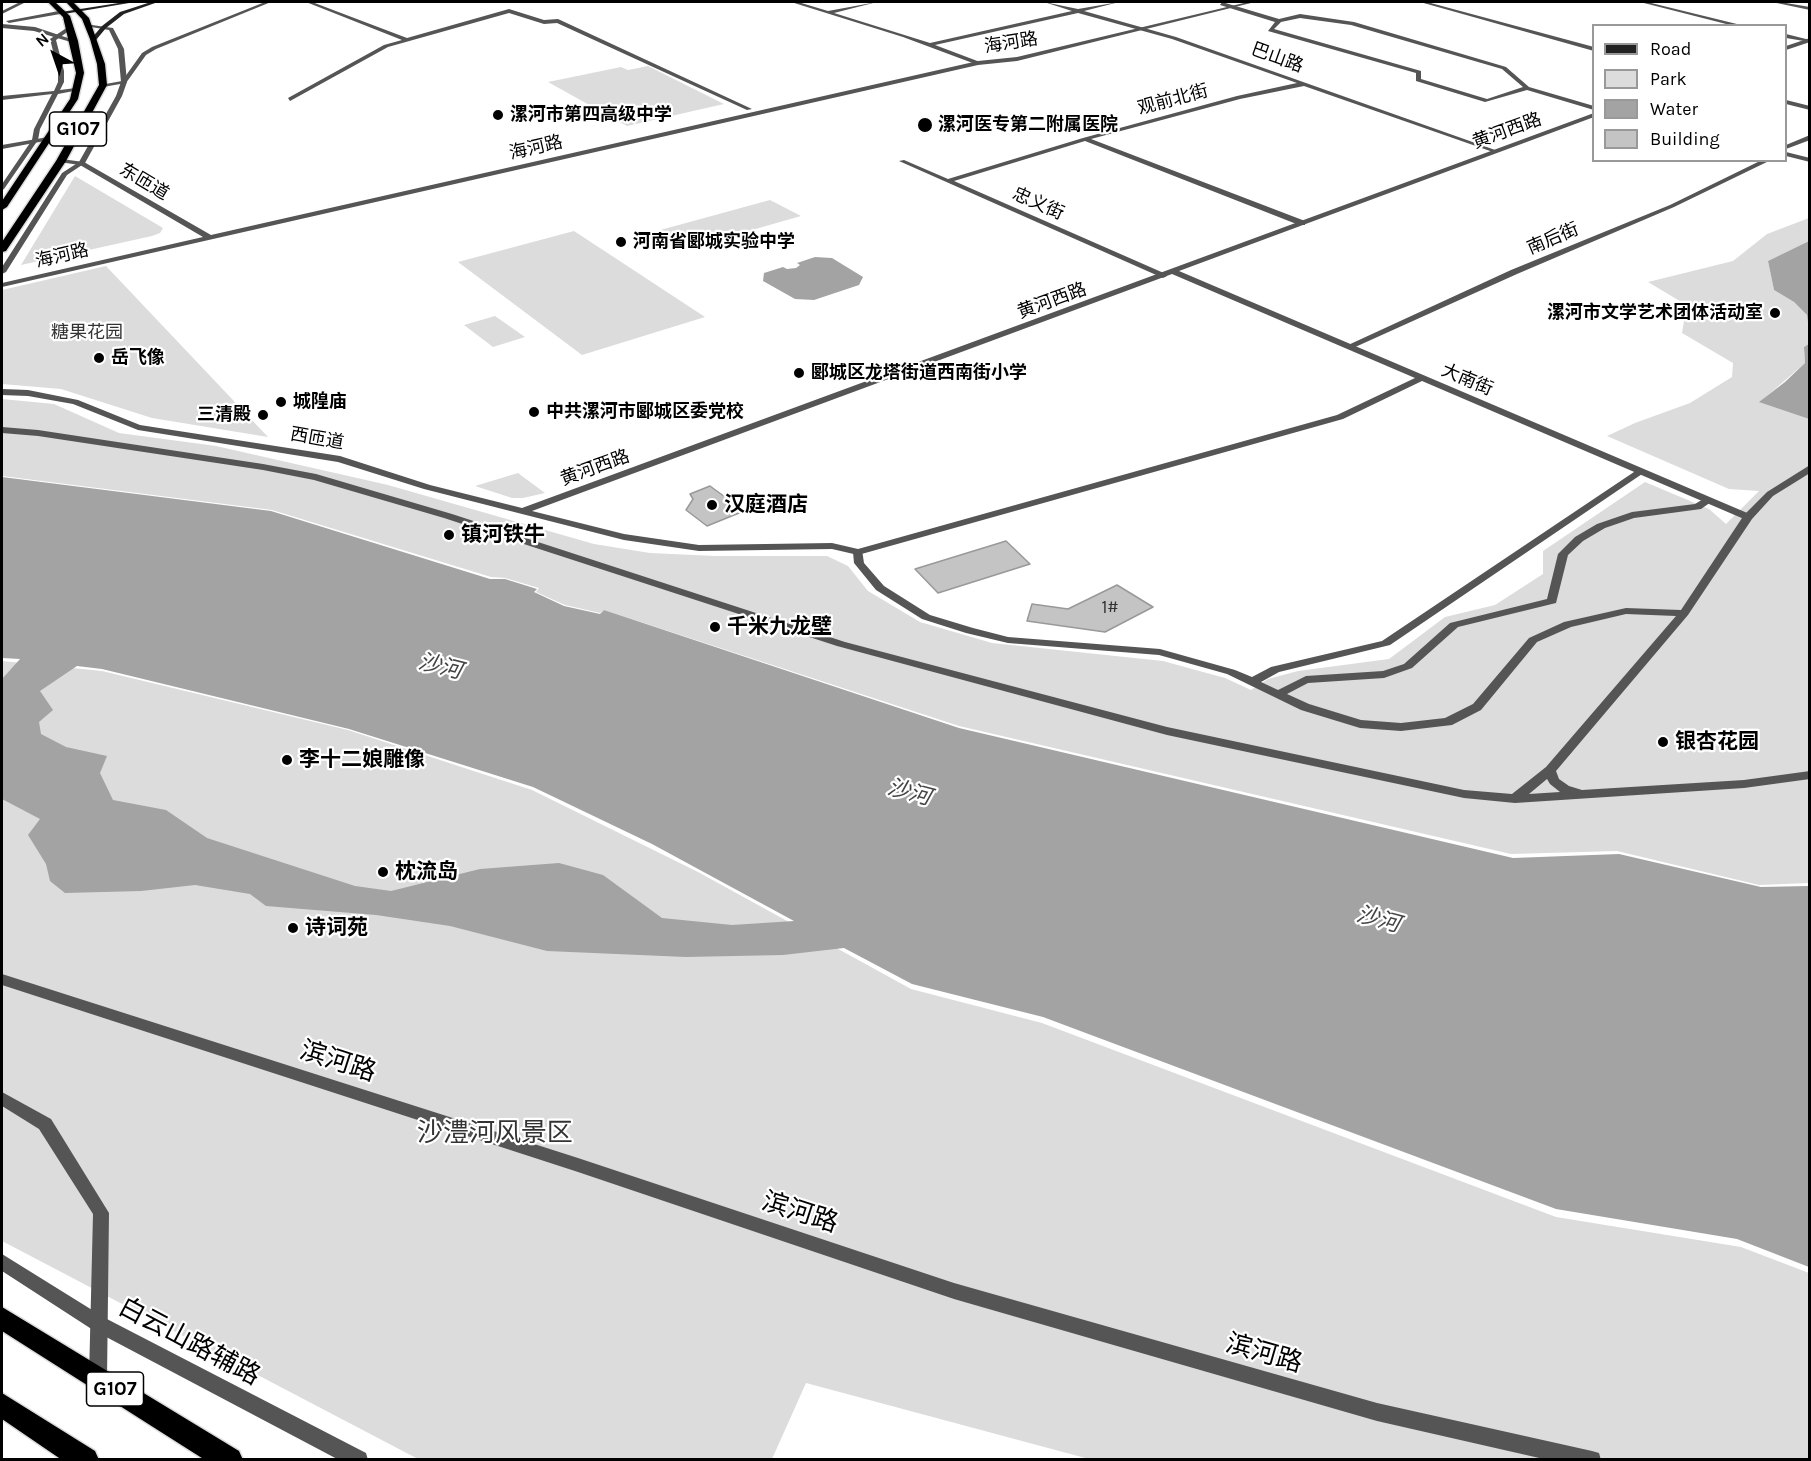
<!DOCTYPE html>
<meta charset="utf-8">
<style>
body{margin:0}
#map{position:relative;width:1811px;height:1461px;overflow:hidden;background:#fff;font-family:Karla,sans-serif}
canvas{display:block}
.frame{position:absolute;inset:0;border:3px solid #000;pointer-events:none}
.legend{position:absolute;left:1592px;top:24px;width:195px;height:138px;box-sizing:border-box;background:#fff;border:2px solid #999;margin:0;padding:8px 10px;list-style:none;font-size:18px;color:#000}
.legend li{display:flex;align-items:center;gap:12px;height:30px}
.legend b{width:30px;border:2px solid #999}
.north{position:absolute;left:24px;top:24px;width:60px;height:60px;-webkit-text-stroke:4px #fff;paint-order:stroke;rotate:320deg;font-size:16px;font-weight:700;line-height:24px;text-align:center;color:#000}
.north::after{content:'';display:block;margin:auto;width:21px;height:27px;background:#000;clip-path:polygon(50% 0,100% 100%,50% 72%,0 100%)}
</style>
<div id="map">
<canvas width="1811" height="1461"></canvas>
<div class="frame"></div>
<ul class="legend">
<li><b style="height:8px;background:#222"></b>Road</li>
<li><b style="height:16px;background:#dcdcdc"></b>Park</li>
<li><b style="height:16px;background:#a3a3a3"></b>Water</li>
<li><b style="height:16px;background:#c4c4c4"></b>Building</li>
</ul>
<div class="north">N</div>
</div>
<script>
const ctx = document.querySelector('canvas').getContext('2d');
ctx.lineJoin = 'round';
function fill(path, color) {
  ctx.fillStyle = color;
  ctx.fill(path, 'evenodd');
}
function toPath(rows) {
  const path = new Path2D();
  for (const r of rows) {
    path.moveTo(r[0], r[1]);
    for (let i = 2; i < r.length; i += 2) path.lineTo(r[i], r[i + 1]);
  }
  return path;
}
function strokePath(path, color, width, dash) {
  ctx.strokeStyle = color;
  ctx.lineWidth = width;
  ctx.lineCap = dash ? 'butt' : 'round';
  ctx.setLineDash(dash || []);
  ctx.stroke(path);
}
function drawText(font, color, halo, rows, align = 'center') {
  ctx.font = font + ' Karla,"Noto Sans SC",sans-serif';
  ctx.lineWidth = 4.5;
  ctx.setLineDash([]);
  ctx.textBaseline = 'middle';
  ctx.strokeStyle = halo;
  ctx.fillStyle = color;
  for (const [text, x, y, turn = 0] of rows) {
    ctx.save();
    ctx.translate(x, y);
    ctx.rotate((+turn || 0) * Math.PI / 180);
    ctx.textAlign = isNaN(turn) ? turn : align;
    if (halo) ctx.strokeText(text, 0, 0);
    ctx.fillText(text, 0, 0);
    ctx.restore();
  }
}
fill(toPath([
 [648,66,724,104,627,126,548,82,621,67,628,70],
 [75,176,163,228,160,233,152,236,21,265],
 [770,200,801,216,682,250,653,232],
 [1809,218,1809,241,1768,261,1774,290,1794,302,1807,315,1810,344,1804,347,1805,363,1760,402,1809,419,1809,883,1759,885,1617,851,1511,854,959,726,604,610,600,613,565,605,536,592,539,588,505,578,491,577,272,510,2,476,2,399,54,404,119,433,216,446,388,485,594,544,650,553,715,556,827,556,848,566,868,591,920,622,992,643,1163,661,1225,678,1251,690,1268,679,1298,671,1389,659,1445,617,1495,605,1543,574,1543,551,1645,482,1709,509,1726,524,1759,491,1729,489,1607,436,1635,423,1690,403,1732,377,1733,363,1682,333,1684,321,1696,315,1688,306,1648,282,1733,261,1767,234],
 [574,231,705,317,582,355,458,262],
 [106,266,268,437,152,418,61,389,2,384,2,290],
 [495,316,525,337,493,347,464,325],
 [518,473,545,493,523,498,512,498,475,486],
 [2,661,102,671,348,730,532,790,698,872,911,989,1042,1023,1556,1217,1741,1247,1809,1273,1809,1459,1089,1459,806,1383,772,1459,418,1459,2,1241]
]), '#dcdcdc');
fill(toPath([
 [1809,241,1809,332,1807,315,1794,302,1774,290,1768,261],
 [815,257,832,258,863,277,859,285,814,300,795,299,763,281,764,273,783,267,787,269,796,268,800,265,797,263],
 [1809,344,1809,419,1759,402,1785,382,1805,363,1804,347],
 [2,477,271,511,490,579,505,579,537,589,534,592,564,606,600,614,604,610,959,728,1513,858,1619,854,1761,887,1809,886,1809,1267,1737,1239,1556,1209,1043,1017,912,984,844,948,783,955,686,957,547,951,450,926,376,915,266,906,250,894,195,885,141,891,65,893,50,881,46,864,28,835,40,819,2,799,2,679,20,659,2,658],
 [77,666,102,669,349,729,533,787,652,844,794,921,732,925,662,918,603,875,559,863,480,869,391,891,355,886,207,838,166,810,113,800,100,773,107,756,66,747,41,734,39,722,53,710,40,691]
]), '#a3a3a3');
const building = toPath([
 [710,486,744,511,707,526,686,510,693,499,690,494,710,486],
 [1006,541,1030,564,938,593,915,569,1006,541],
 [1117,585,1153,607,1105,632,1027,621,1032,604,1068,609,1117,585]
]);
fill(building, '#c4c4c4');
strokePath(building, '#999', 1.5);
const trunk = toPath([
 [48,2,55,2,70,16,78,41,84,73,78,99,7,207,2,210,2,201,70,99,76,73,63,17,48,2],
 [66,2,73,2,89,18,105,64,107,85,66,161,6,251,2,252,2,242,56,161,99,85,97,64,90,39,82,19,66,2],
 [2,1307,239,1451,243,1460,205,1460,2,1331,2,1307],
 [2,1393,95,1451,99,1460,62,1460,2,1419,2,1393]
]);
strokePath(trunk, '#dbdbdb', 3);
fill(toPath([
 [306,2,312,2,407,38,509,9,544,20,558,19,752,109,747,110,557,23,544,24,509,13,388,47,290,101,288,98,384,45,402,40,306,2],
 [791,2,798,2,828,11,877,2,834,13,930,43,1072,11,1044,2,1078,9,1119,2,1084,11,1176,37,1498,151,1493,152,1304,86,1240,99,1091,139,1305,221,1305,225,1299,225,1085,141,954,181,1166,274,1167,276,1163,278,899,161,904,160,948,179,1083,138,1237,96,1297,83,1172,39,1078,13,935,45,980,62,978,65,903,37,791,2],
 [1222,2,1279,19,1300,14,1354,22,1506,67,1529,87,1594,106,1594,110,1527,90,1485,102,1416,81,1416,73,1268,31,1275,22,1220,5,1222,2],
 [1300,18,1351,25,1502,69,1523,87,1487,99,1421,79,1421,71,1274,29,1281,22,1300,18],
 [1640,2,1647,2,1745,26,1734,26,1640,2],
 [1772,2,1780,2,1810,7,1810,10,1772,2],
 [85,24,113,28,124,49,127,82,122,96,85,163,67,175,6,272,2,274,2,267,62,173,79,162,116,96,121,82,118,49,109,30,85,26,85,24],
 [68,27,73,28,56,40,64,71,64,82,60,90,76,88,79,90,58,94,40,129,38,140,4,189,2,190,2,184,32,140,34,129,52,94,2,100,2,96,54,91,58,82,58,71,50,39,68,27],
 [1786,34,1810,40,1810,42,1786,38,1786,34],
 [1810,135,1810,140,1786,149,1786,145,1810,135],
 [1786,152,1810,158,1810,162,1786,156,1786,152],
 [1762,160,1771,160,1674,207,1517,274,1353,348,1346,346,1511,270,1670,205,1762,160],
 [2,427,38,430,263,464,316,474,452,514,845,642,1167,727,1464,790,1512,794,1546,767,1676,616,1626,614,1571,627,1537,642,1481,710,1452,725,1401,731,1360,728,1301,710,1227,674,1159,655,1008,643,966,633,922,619,876,590,854,563,853,552,858,549,862,550,864,563,884,586,930,615,973,628,1008,637,1160,649,1235,670,1252,677,1271,667,1382,641,1637,470,1640,469,1645,472,1390,645,1279,672,1261,682,1278,690,1306,676,1383,671,1404,664,1450,623,1547,599,1558,554,1575,537,1597,524,1632,512,1695,504,1705,498,1711,498,1711,502,1701,509,1634,518,1605,528,1583,541,1568,555,1556,603,1458,627,1412,668,1384,678,1308,683,1287,694,1309,704,1361,720,1401,723,1445,718,1473,704,1529,638,1564,622,1626,608,1681,610,1744,515,1767,492,1810,465,1810,473,1773,496,1752,519,1688,615,1556,771,1559,779,1569,786,1582,790,1744,780,1810,771,1810,779,1744,788,1515,803,1464,798,1167,735,837,646,444,518,314,480,263,470,38,436,2,433,2,427],
 [1547,779,1550,784,1560,792,1529,794,1547,779],
 [2,974,578,1158,954,1283,1377,1403,1592,1451,1599,1453,1601,1460,1548,1460,1377,1421,954,1299,578,1172,2,985,2,974],
 [2,1254,105,1318,366,1453,368,1460,339,1460,93,1330,2,1271,2,1254]
]), '#555');
fill(toPath([
 [20,2,26,2,2,14,2,11,20,2],
 [265,2,271,2,156,49,146,55,126,83,103,87,100,85,122,81,142,53,152,47,265,2],
 [1248,2,1255,2,1017,61,978,65,2,287,2,283,203,237,80,165,59,162,58,161,61,159,84,162,211,235,978,61,1017,57,1248,2],
 [1420,2,1427,2,1594,47,1594,51,1420,2],
 [64,10,66,13,9,23,6,21,64,10],
 [2,24,35,27,77,41,74,43,34,31,2,28,2,24],
 [1810,38,1810,42,1786,50,1786,46,1810,38],
 [1786,100,1810,106,1810,110,1786,104,1786,100],
 [1594,113,1594,117,1179,271,1752,515,1752,519,1744,519,1422,381,1343,419,858,555,832,549,699,551,624,540,424,489,338,462,138,430,73,404,28,396,2,395,2,389,28,390,78,400,140,425,340,456,430,485,522,508,1594,113],
 [1172,274,1415,378,1337,415,858,549,832,543,699,545,624,534,532,511,1172,274],
 [48,137,50,138,50,140,2,149,2,145,48,137],
 [2,1092,51,1119,109,1213,107,1378,104,1384,98,1387,92,1384,89,1378,93,1214,39,1129,2,1106,2,1092]
]), '#555');
fill(toPath([
 [125,2,135,2,64,14,61,12,125,2],
 [151,2,158,2,124,14,106,28,96,40,91,39,102,26,120,12,151,2]
]), '#222');
fill(trunk, '#000');
for (const [x, y, r, color] of [
 [498,115,6,"#000"],
 [925,125,8,"#000"],
 [621,242,6,"#000"],
 [1775,313,6,"#000"],
 [99,358,6,"#000"],
 [799,373,6,"#000"],
 [281,402,6,"#000"],
 [534,412,6,"#000"],
 [263,415,6,"#000"],
 [712,505,6,"#000"],
 [449,535,6,"#000"],
 [715,627,6,"#000"],
 [1663,742,6,"#000"],
 [287,760,6,"#000"],
 [383,872,6,"#000"],
 [293,928,6,"#000"]
]) {
  const dot = new Path2D();
  dot.arc(x, y, r, 0, 2 * Math.PI);
  ctx.fillStyle = color;
  ctx.fill(dot);
  strokePath(dot, '#fff', 2);
}
drawText('18px', '#000', '#fff', [
 ["海河路",1011,43,-9],
 ["巴山路",1277,58,20],
 ["观前北街",1173,100,-15],
 ["黄河西路",1507,131,-20],
 ["海河路",536,148,-13],
 ["东匝道",144,182,31],
 ["忠义街",1038,204,24],
 ["南后街",1553,239,-23],
 ["海河路",62,256,-13],
 ["黄河西路",1052,301,-20],
 ["大南街",1467,380,23],
 ["西匝道",317,439,10],
 ["黄河西路",595,468,-20]
]);
drawText('bold 18px', '#000', '#fff', [
 ["漯河市第四高级中学",510,115],
 ["漯河医专第二附属医院",938,125],
 ["河南省郾城实验中学",633,242],
 ["漯河市文学艺术团体活动室",1763,313,"right"],
 ["岳飞像",111,358],
 ["郾城区龙塔街道西南街小学",811,373],
 ["城隍庙",293,402],
 ["中共漯河市郾城区委党校",546,412],
 ["三清殿",251,415,"right"]
], 'left');
drawText('18px', '#333', '#fff', [
 ["糖果花园",87,333]
]);
drawText('18px', '#313131', null, [
 ["1#",1110,608]
]);
for (const [x, y, w] of [
 [78,129,57],
 [115,1389,57]
]) {
  const box = new Path2D();
  box.roundRect(x - w / 2, y - 17, w, 34, 4.5);
  ctx.fillStyle = '#fff';
  ctx.fill(box);
  strokePath(box, '#000', 1.5);
}
drawText('bold 20px', '#000', null, [
 ["G107",78,129],
 ["G107",115,1389]
]);
drawText('bold 21px', '#000', '#fff', [
 ["汉庭酒店",724,505],
 ["镇河铁牛",461,535],
 ["千米九龙壁",727,627],
 ["银杏花园",1675,742],
 ["李十二娘雕像",299,760],
 ["枕流岛",395,872],
 ["诗词苑",305,928]
], 'left');
drawText('italic 22px', '#444', '#fff', [
 ["沙河",440,667,14],
 ["沙河",909,793,15],
 ["沙河",1378,920,15]
]);
drawText('26px', '#000', '#fff', [
 ["滨河路",338,1062,18],
 ["滨河路",800,1213,18],
 ["白云山路辅路",189,1342,28],
 ["滨河路",1264,1354,16]
]);
drawText('26px', '#333', '#fff', [
 ["沙澧河风景区",495,1134]
]);
</script>
